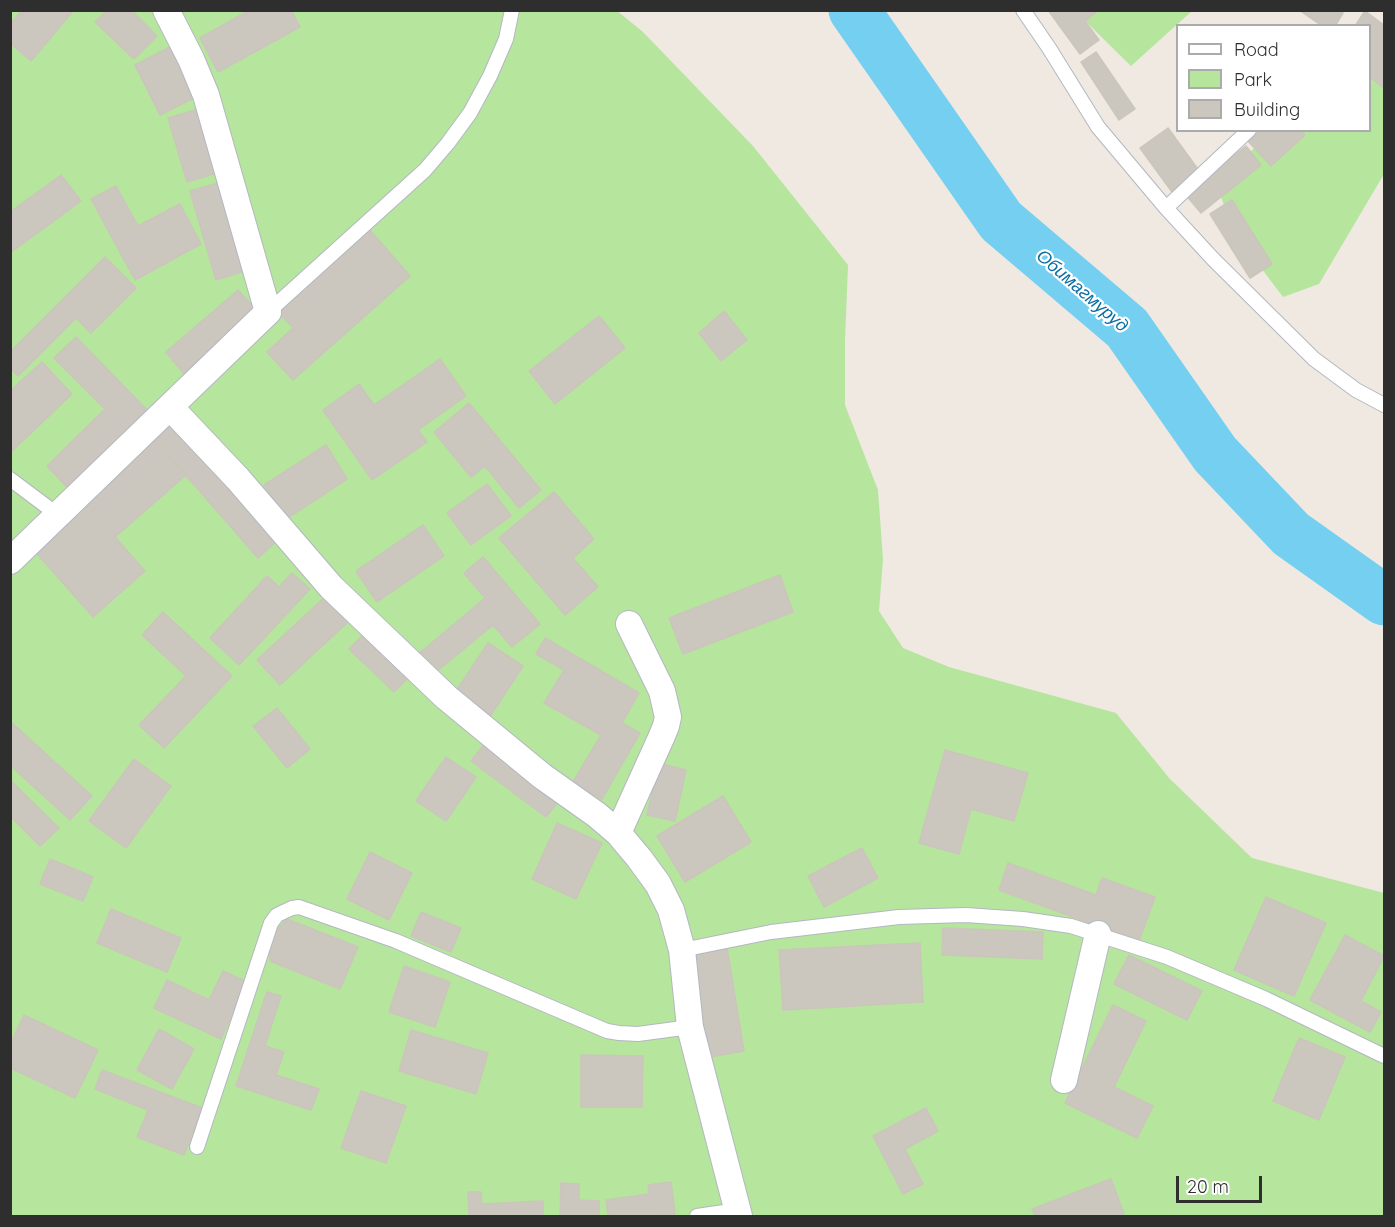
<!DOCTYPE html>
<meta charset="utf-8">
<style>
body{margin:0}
#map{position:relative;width:1395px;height:1227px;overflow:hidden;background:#efe9e1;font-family:Quicksand,sans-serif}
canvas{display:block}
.frame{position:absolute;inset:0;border:12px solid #2e2e2e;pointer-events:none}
.legend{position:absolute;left:1176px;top:24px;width:195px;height:108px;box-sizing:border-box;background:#fff;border:2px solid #ababab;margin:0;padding:8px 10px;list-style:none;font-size:18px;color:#2e2e2e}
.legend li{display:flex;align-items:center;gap:12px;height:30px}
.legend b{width:30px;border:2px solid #ababab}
.scale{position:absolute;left:1176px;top:1176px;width:86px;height:27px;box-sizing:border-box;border:3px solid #2e2e2e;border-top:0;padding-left:8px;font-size:18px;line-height:21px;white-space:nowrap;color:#2e2e2e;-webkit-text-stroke:4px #fff;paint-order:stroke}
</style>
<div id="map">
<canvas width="1395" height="1227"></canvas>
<div class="frame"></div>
<ul class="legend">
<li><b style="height:8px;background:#fff"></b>Road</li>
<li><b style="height:16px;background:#b6e59e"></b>Park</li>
<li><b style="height:16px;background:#cbc7bf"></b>Building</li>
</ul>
<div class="scale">20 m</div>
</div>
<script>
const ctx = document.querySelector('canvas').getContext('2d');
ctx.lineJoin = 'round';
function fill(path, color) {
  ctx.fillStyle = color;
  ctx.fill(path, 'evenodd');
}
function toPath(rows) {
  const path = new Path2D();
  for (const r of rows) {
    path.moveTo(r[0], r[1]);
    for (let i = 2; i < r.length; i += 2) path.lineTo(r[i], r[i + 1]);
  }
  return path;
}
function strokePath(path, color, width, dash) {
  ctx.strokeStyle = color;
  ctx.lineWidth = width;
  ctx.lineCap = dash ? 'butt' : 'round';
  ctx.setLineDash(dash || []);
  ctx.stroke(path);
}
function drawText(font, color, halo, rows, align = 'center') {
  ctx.font = font + ' Quicksand,sans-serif';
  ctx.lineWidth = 4.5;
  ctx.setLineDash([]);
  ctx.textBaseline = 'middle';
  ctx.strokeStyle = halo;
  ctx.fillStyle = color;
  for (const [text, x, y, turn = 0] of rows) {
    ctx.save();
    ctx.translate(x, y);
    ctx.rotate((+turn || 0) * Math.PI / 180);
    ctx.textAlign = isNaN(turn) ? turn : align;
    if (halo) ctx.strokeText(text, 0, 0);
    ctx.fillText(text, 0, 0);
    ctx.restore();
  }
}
fill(toPath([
 [616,10,643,32,753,146,848,265,845,341,845,405,878,490,883,559,879,611,903,648,949,667,1116,713,1170,779,1252,858,1384,893,1384,1216,11,1216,10,11],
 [1075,11,1192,11,1131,66],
 [1384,34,1384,174,1319,284,1283,297,1234,232,1215,181,1275,131,1370,130,1370,47]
]), '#b6e59e');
strokePath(toPath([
 [854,10,1001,221,1127,328,1215,454,1291,534,1384,600]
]), '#75cff0', 51);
const building = toPath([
 [22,10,74,10,31,61,10,43,10,24,22,10],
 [107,10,131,10,157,36,134,59,95,22,107,10],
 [250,10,291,10,300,27,218,72,200,38,250,10],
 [1048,10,1099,10,1085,21,1099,40,1080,54,1048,10],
 [1299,10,1340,10,1343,13,1335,26,1322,26,1299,10],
 [1365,11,1384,25,1384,88,1370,77,1370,26,1355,26,1365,11],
 [172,46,198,96,160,115,135,65,172,46],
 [1096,52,1135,109,1119,120,1081,62,1096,52],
 [205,107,223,171,187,182,168,118,205,107],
 [1168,128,1200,172,1172,192,1140,148,1168,128],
 [1258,130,1300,130,1305,135,1271,166,1247,140,1258,130],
 [1246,146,1261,165,1201,213,1185,194,1246,146],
 [61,175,81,201,10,253,10,212,61,175],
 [225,181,251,269,216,280,190,191,225,181],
 [116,186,138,226,180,204,201,244,135,280,91,199,116,186],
 [1232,200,1272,264,1250,278,1210,214,1232,200],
 [369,229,410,276,293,380,267,352,293,328,277,310,369,229],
 [105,257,136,288,91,333,76,318,18,376,10,368,10,352,105,257],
 [238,290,257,311,184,374,166,352,238,290],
 [724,311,747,340,721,361,699,333,724,311],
 [599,316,625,348,555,404,529,371,599,316],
 [76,337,148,411,68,488,47,466,105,409,54,358,76,337],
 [440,359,466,396,418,430,427,442,372,480,323,410,359,384,374,405,440,359],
 [42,362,72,394,10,453,10,391,42,362],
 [469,403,541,490,519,508,485,466,471,477,434,432,469,403],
 [177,421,280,538,258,558,155,440,177,421],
 [155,440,186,475,115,537,145,571,93,617,32,548,155,440],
 [326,445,347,479,286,519,264,485,326,445],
 [487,484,511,516,471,545,447,513,487,484],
 [554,492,594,539,573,558,598,587,565,615,499,538,554,492],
 [423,525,444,556,377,602,356,571,423,525],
 [483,557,540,624,512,647,493,625,431,676,415,657,485,598,464,573,483,557],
 [292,573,310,589,239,665,210,638,267,576,279,587,292,573],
 [780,575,793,612,683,654,669,618,780,575],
 [325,597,348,622,280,685,257,660,325,597],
 [163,612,232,676,164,748,139,725,186,676,142,635,163,612],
 [366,632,411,675,394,692,349,649,366,632],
 [545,638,639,693,622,723,640,733,602,799,573,782,601,735,544,703,564,670,536,654,545,638],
 [488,643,523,666,491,715,456,691,488,643],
 [277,708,310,749,287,768,253,726,277,708],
 [10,721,92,796,70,820,10,765,10,721],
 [486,742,561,798,546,817,471,761,486,742],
 [945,750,1028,773,1014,821,971,809,959,854,919,843,945,750],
 [446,757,476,777,446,821,416,801,446,757],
 [134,759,171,786,126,848,89,821,134,759],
 [659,763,686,770,675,821,647,815,659,763],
 [10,780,59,828,40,846,10,816,10,780],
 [723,796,751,842,685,882,657,836,723,796],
 [557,823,602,843,576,899,532,879,557,823],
 [862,848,878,878,824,907,808,876,862,848],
 [370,852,412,873,389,920,347,899,370,852],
 [50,859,93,877,83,901,40,884,50,859],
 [1008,863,1096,895,1102,878,1155,897,1139,941,999,890,1008,863],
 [1266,897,1326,923,1294,996,1234,970,1266,897],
 [111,909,181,938,167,972,97,943,111,909],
 [421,912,461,928,451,952,411,936,421,912],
 [287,919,358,947,340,989,270,961,270,938,287,919],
 [943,928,1043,932,1042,959,942,955,943,928],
 [1345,935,1384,956,1361,1001,1381,1012,1370,1032,1310,1000,1345,935],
 [920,943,923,1002,783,1010,779,950,920,943],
 [727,948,744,1051,709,1057,691,954,727,948],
 [1129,955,1202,991,1187,1020,1114,984,1129,955],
 [404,966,450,982,435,1027,389,1012,404,966],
 [223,971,247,982,221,1039,154,1008,167,980,209,1000,223,971],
 [267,992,281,996,265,1046,284,1052,276,1075,319,1089,311,1110,236,1086,267,992],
 [1113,1005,1146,1021,1114,1087,1153,1106,1137,1138,1065,1103,1113,1005],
 [24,1015,98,1050,75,1098,10,1068,10,1044,24,1015],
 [159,1029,194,1049,172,1089,137,1070,159,1029],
 [411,1030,488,1053,476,1094,399,1071,411,1030],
 [1299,1038,1345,1057,1319,1120,1273,1101,1299,1038],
 [581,1055,643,1056,642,1107,581,1107,581,1055],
 [102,1070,202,1108,184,1155,137,1137,148,1110,95,1089,102,1070],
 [361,1091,406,1106,386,1163,341,1148,361,1091],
 [926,1108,938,1131,905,1149,923,1184,903,1194,873,1136,926,1108],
 [1111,1179,1124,1214,1118,1216,1035,1216,1032,1209,1111,1179],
 [671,1182,675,1214,655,1216,608,1216,606,1200,649,1194,648,1185,671,1182],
 [561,1183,579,1184,579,1200,599,1201,599,1216,560,1216,561,1183],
 [468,1192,481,1192,482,1204,543,1201,543,1216,469,1216,468,1192]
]);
fill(building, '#cbc7bf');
strokePath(building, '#cbc5ba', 1.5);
const lane = toPath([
 [1023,10,1049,48,1098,127,1166,208,1213,259,1314,359,1356,390,1384,405],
 [1166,208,1249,130],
 [268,312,425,170,448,143,470,113,490,76,506,39,512,10],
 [10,479,58,515],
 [682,950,771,932,899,917,966,915,1023,919,1071,926,1167,957,1266,999,1384,1056],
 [197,1147,271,923,277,915,292,908,299,907,396,941,607,1031,619,1033,638,1034,690,1027],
 [697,1216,738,1210]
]);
const street = toPath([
 [171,408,238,479,331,587,446,697,542,776,597,815,618,833,639,858,658,884,671,910,682,950,690,1027,739,1216],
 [10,561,268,312,206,95,191,59,166,10],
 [618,833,661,738,666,726,668,717,662,691,629,624],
 [1064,1080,1098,934]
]);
strokePath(lane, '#b4b7c1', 16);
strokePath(street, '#b4b7c1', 28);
strokePath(lane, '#fff', 14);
strokePath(street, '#fff', 26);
drawText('italic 18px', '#0d6fa3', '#fff', [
 ["Обимагмуруд",1082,291,41]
]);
</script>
